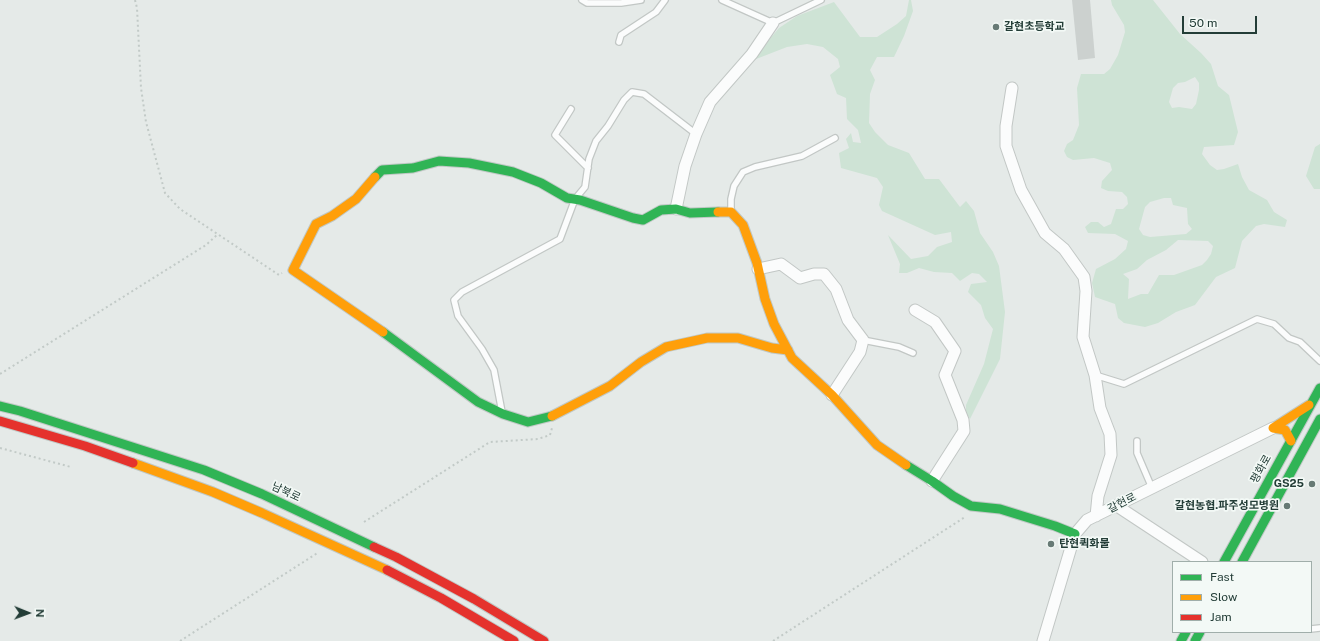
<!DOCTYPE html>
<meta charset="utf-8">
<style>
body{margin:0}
#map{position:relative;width:1320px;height:641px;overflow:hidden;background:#e5eae8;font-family:"Public Sans",sans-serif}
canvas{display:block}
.legend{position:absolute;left:1172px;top:561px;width:140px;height:72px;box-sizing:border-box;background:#f3f9f6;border:1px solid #a0aeaa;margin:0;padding:5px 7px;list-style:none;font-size:12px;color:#233d37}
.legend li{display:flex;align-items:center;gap:8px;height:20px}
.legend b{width:20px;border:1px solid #a0aeaa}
.north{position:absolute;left:8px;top:593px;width:40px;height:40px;-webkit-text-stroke:3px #f3f9f6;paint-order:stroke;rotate:91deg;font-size:11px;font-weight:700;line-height:16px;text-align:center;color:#233d37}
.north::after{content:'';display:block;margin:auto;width:14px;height:18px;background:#233d37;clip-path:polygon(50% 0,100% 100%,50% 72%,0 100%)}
.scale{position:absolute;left:1182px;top:16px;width:75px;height:18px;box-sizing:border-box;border:2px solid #233d37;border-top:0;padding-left:5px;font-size:12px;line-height:14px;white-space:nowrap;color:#233d37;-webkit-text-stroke:3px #f3f9f6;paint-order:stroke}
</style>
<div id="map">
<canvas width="1320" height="641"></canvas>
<ul class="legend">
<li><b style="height:5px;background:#30b455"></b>Fast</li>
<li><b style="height:5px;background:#ff9f0a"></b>Slow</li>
<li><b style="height:5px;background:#e5322d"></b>Jam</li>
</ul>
<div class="north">N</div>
<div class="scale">50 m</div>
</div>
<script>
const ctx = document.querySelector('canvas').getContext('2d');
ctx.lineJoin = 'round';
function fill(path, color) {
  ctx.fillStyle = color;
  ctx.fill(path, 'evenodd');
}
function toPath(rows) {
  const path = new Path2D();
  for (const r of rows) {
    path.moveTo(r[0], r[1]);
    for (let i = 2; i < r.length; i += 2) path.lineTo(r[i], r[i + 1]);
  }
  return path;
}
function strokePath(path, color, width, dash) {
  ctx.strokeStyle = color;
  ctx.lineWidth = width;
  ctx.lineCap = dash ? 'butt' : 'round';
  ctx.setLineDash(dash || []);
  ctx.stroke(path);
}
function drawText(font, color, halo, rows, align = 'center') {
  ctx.font = font + ' "Public Sans","Noto Sans KR",sans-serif';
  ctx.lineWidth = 3.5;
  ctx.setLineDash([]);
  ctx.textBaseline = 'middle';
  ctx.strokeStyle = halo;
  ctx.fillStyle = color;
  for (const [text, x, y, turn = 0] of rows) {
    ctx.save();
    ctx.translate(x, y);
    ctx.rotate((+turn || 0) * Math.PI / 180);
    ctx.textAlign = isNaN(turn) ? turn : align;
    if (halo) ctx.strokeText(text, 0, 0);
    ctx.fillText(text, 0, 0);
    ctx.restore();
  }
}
fill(toPath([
 [909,0,911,0,913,11,904,36,894,57,877,57,870,70,875,80,870,94,869,123,875,132,888,145,909,153,925,179,939,179,960,207,966,201,974,211,980,233,993,252,999,266,1005,312,1000,359,970,419,966,413,966,405,984,364,993,329,985,318,981,305,968,292,971,284,987,282,979,274,972,273,960,281,952,273,934,272,919,268,907,273,899,273,900,264,888,235,911,259,928,256,937,247,952,242,951,232,935,235,882,211,879,205,883,187,877,178,841,168,839,153,849,148,846,139,851,133,853,142,861,143,858,130,847,119,846,98,837,94,830,75,840,67,838,59,823,47,807,44,787,47,751,61,779,28,797,16,834,2,860,37,877,37,897,24,906,16],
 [1111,0,1153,0,1180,34,1201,53,1211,64,1218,86,1229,95,1238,132,1234,145,1204,147,1202,154,1210,165,1217,170,1224,169,1238,164,1242,177,1249,190,1267,200,1274,212,1287,220,1285,227,1264,224,1256,226,1242,241,1235,268,1216,277,1195,305,1176,312,1158,323,1145,327,1124,323,1118,318,1115,304,1095,297,1092,283,1096,269,1115,259,1126,249,1128,241,1115,234,1088,233,1085,227,1091,222,1098,222,1104,227,1111,224,1116,209,1123,209,1128,204,1127,197,1122,192,1108,191,1101,188,1102,181,1112,170,1110,163,1094,158,1073,160,1067,157,1064,151,1067,144,1073,140,1079,125,1077,88,1081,74,1104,74,1110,69,1118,55,1125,32,1124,25,1112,5],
 [1195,77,1199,83,1199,90,1196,104,1192,109,1179,107,1172,108,1169,102,1173,88,1178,83,1185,82],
 [1164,198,1171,198,1173,205,1187,208,1188,224,1192,229,1186,234,1150,237,1143,235,1139,229,1145,207,1150,202],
 [1178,240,1208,241,1213,246,1211,254,1207,260,1202,265,1174,275,1159,275,1148,294,1141,294,1128,299,1129,279,1123,274,1137,269,1147,260,1166,250],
 [1320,144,1320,189,1314,189,1306,176,1315,147]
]), '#cee3d5');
fill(toPath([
 [1072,0,1090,0,1095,58,1078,60]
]), '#ccd1cf');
const lane = toPath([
 [582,0,587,3,621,3,641,0],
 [722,0,773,23,821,0],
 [619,42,621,35,656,12,665,0],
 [571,109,555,135,588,168],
 [731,212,731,199,734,186,743,172,755,167,802,156,835,138],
 [863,340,899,347,913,353],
 [1095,375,1124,384,1257,319,1274,324,1289,338,1300,342,1320,361],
 [502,412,494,370,482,349,458,316,454,300,462,292,560,239,575,199,585,187,589,159,596,141,608,126,624,100,632,92,644,94,696,134],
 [1137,441,1137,453,1152,488],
 [1311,629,1320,628]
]);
const street = toPath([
 [1012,88,1006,126,1006,146,1021,190,1045,233,1064,249,1084,277,1086,291,1083,337,1095,375,1100,408,1110,434,1111,455,1098,496,1096,516],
 [676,209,685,166,696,134,710,102,752,54,773,23],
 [758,269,781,264,800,278,814,274,824,274,836,289,848,320,863,340,860,352,832,395],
 [915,310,935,322,955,351,945,375,963,420,964,431,932,481],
 [1117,506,1202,562],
 [1043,641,1075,534,1087,520,1273,428]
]);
const fast = toPath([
 [375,177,382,170,413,168,439,161,469,163,513,172,541,183,567,198,580,200,633,218,643,220,661,210,676,209,690,213,718,212],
 [383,332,478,402,503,414,528,422,552,416],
 [0,406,20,411,204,470,262,494,374,547],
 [906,465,932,481,953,496,971,506,1000,509,1055,526,1075,534],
 [1224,562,1320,388],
 [1242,562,1320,419],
 [1181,641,1186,632],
 [1195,641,1200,632]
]);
const slow = toPath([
 [375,177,356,199,332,216,316,224,293,270,383,332],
 [718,212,731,212,743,225,757,263,765,299,774,324,792,358,832,395,877,445,906,465],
 [552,416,610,386,641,362,666,347,707,338,738,338,772,348,788,350],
 [1291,441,1285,430,1273,428,1309,405],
 [133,463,213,492,262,513,387,570]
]);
const jam = toPath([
 [0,421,85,446,133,463],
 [374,547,396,557,474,599,544,641],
 [387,570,441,598,514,641]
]);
strokePath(lane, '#c2c7c5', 8);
strokePath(street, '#c2c7c5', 13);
strokePath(fast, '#c0c8c5', 11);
strokePath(slow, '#c0c8c5', 11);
strokePath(jam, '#c0c8c5', 11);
strokePath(toPath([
 [135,0,137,8,141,88,146,122,165,193,180,209,279,275,282,273],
 [0,374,206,245,218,234],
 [0,448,71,467],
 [364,522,490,442,538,439,550,435,552,428],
 [180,641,319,552],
 [773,641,965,517]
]), '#c2cac7', 2, [2, 3]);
strokePath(lane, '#fbfcfc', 5.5);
strokePath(street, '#fbfcfc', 11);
strokePath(fast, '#30b455', 9);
strokePath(slow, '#ff9f0a', 9);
strokePath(jam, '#e5322d', 9);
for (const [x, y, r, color] of [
 [996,27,4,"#677a75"],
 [1312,484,4,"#677a75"],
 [1287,506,4,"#677a75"],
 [1051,544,4,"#677a75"]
]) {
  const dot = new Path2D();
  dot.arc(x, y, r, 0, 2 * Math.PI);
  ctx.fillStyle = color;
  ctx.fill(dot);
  strokePath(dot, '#f3f9f6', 1.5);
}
drawText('bold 11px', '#233d37', '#f3f9f6', [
 ["갈현초등학교",1004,27],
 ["GS25",1304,484,"right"],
 ["갈현농협.파주성모병원",1279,506,"right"],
 ["탄현퀵화물",1059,544]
], 'left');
drawText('11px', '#233d37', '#f3f9f6', [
 ["평화로",1261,469,-61],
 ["남북로",286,492,25],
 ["갈현로",1122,503,-27]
]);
</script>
